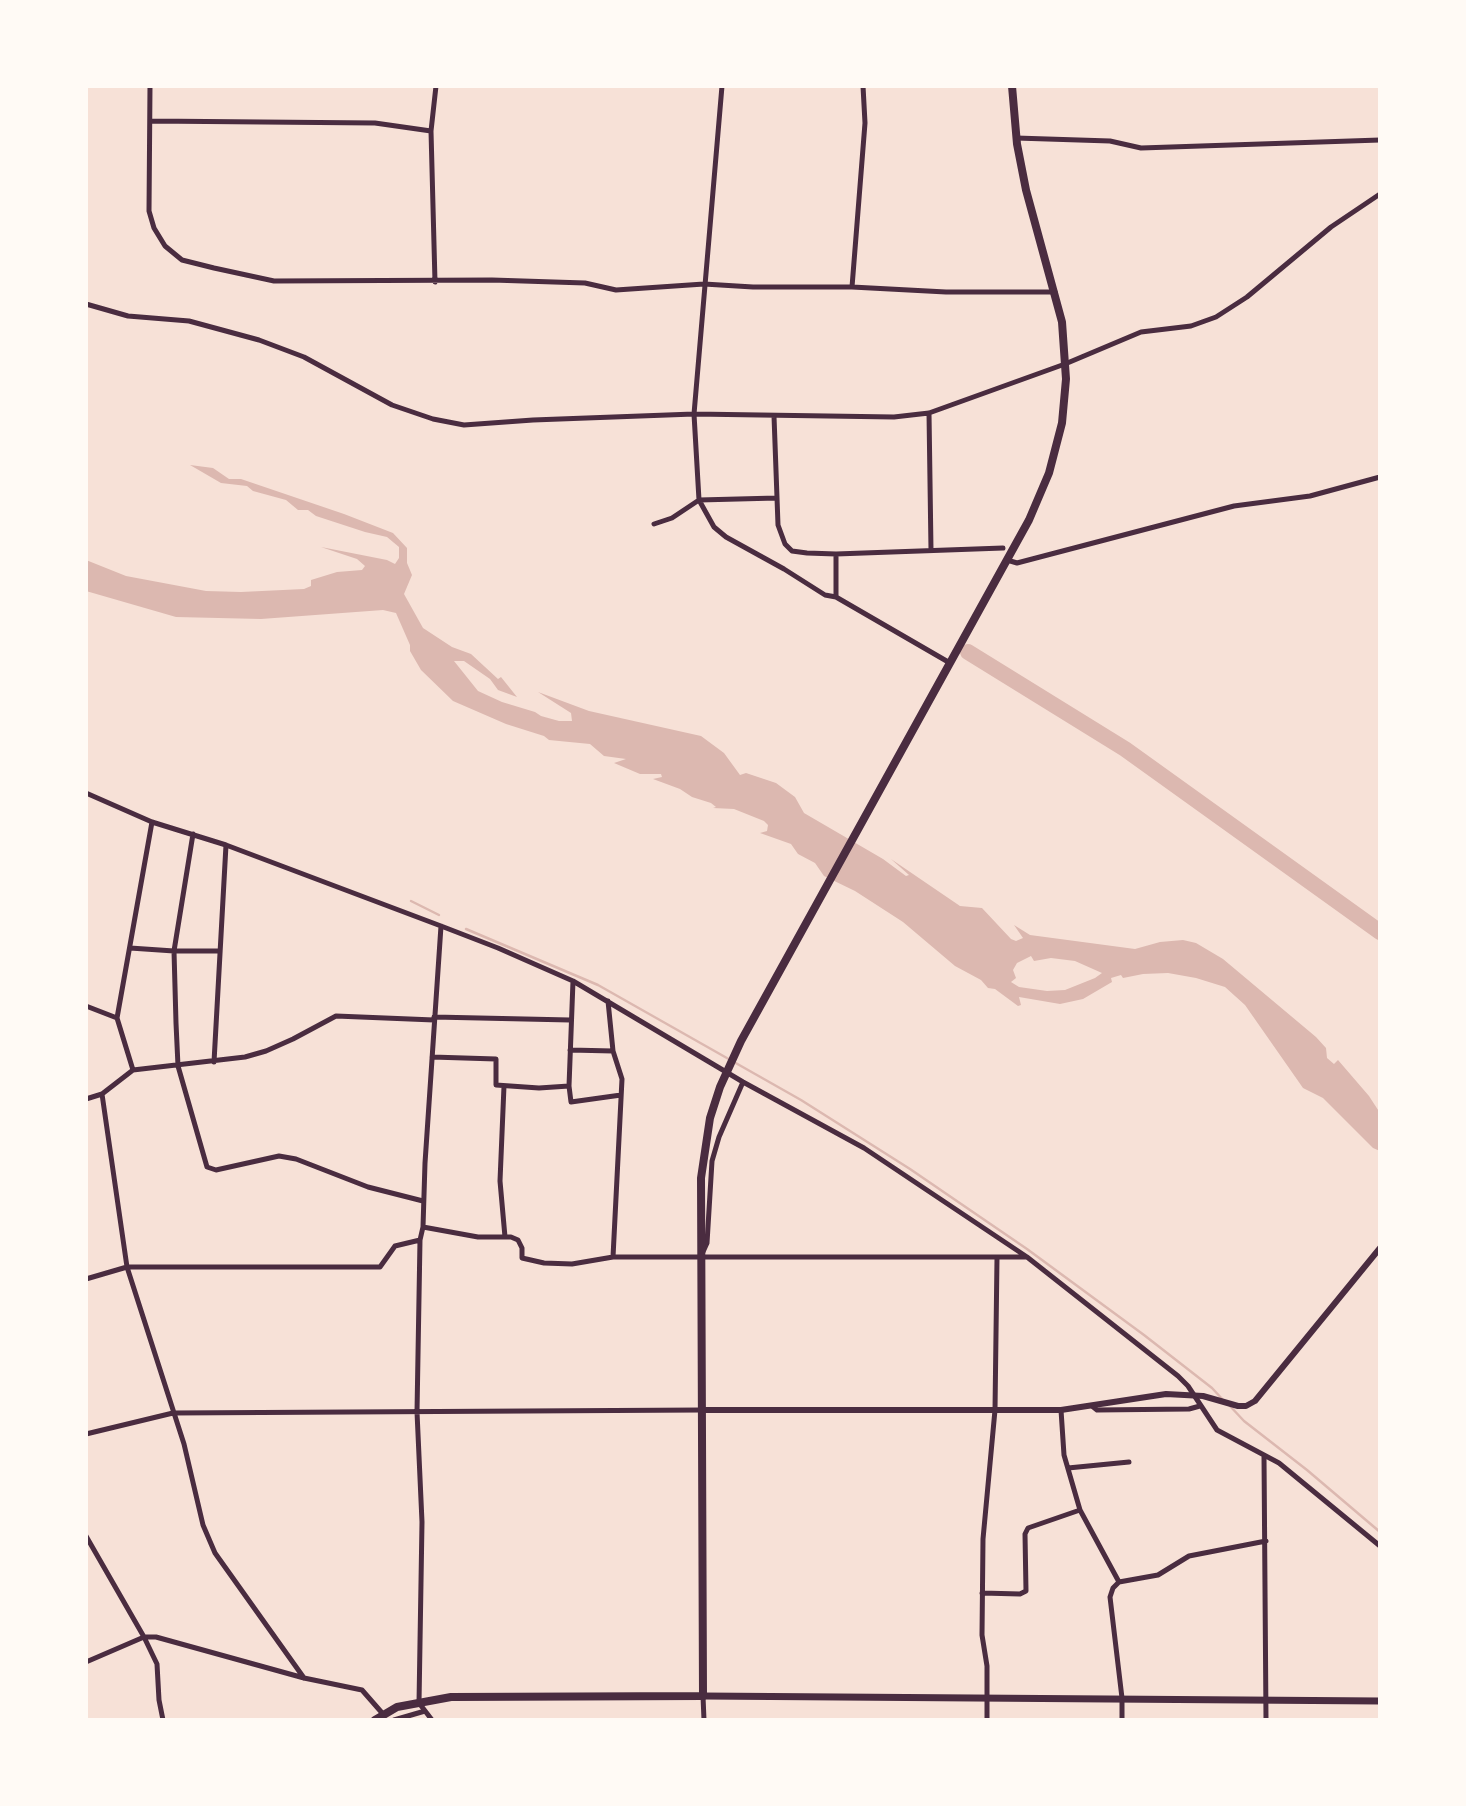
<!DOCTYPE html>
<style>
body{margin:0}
#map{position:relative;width:1466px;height:1806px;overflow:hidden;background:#f7e1d7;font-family:Helvetica,sans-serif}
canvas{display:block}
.frame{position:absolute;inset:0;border:88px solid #fffaf5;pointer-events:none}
</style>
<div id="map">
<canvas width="1466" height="1806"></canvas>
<div class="frame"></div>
</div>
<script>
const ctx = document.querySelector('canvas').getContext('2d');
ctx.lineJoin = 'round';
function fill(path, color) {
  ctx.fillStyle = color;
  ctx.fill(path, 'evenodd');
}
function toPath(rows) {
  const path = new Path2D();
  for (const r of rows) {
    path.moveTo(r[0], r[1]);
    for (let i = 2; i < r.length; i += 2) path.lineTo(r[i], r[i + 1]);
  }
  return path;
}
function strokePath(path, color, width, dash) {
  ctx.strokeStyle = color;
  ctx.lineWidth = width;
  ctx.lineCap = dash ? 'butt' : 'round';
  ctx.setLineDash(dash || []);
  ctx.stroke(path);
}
fill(toPath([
 [190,465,213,468,229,479,241,479,344,514,393,533,407,548,407,563,412,575,404,594,423,628,452,647,471,654,498,679,501,677,517,697,498,690,490,679,464,661,454,661,478,691,502,702,535,712,541,716,559,721,572,721,571,713,538,692,589,711,701,736,724,753,740,775,746,773,776,783,795,797,804,813,883,859,906,876,909,875,891,859,960,906,982,908,1011,939,1016,941,1023,938,1014,925,1030,935,1135,949,1160,942,1183,940,1196,943,1223,959,1316,1037,1326,1048,1327,1058,1334,1064,1338,1060,1369,1096,1380,1113,1380,1151,1373,1148,1323,1098,1303,1088,1245,1005,1225,987,1196,978,1168,973,1143,974,1123,978,1121,975,1111,978,1112,982,1083,999,1060,1004,1019,997,1021,1005,1018,1006,995,989,988,988,981,980,955,966,903,922,855,891,824,876,815,863,798,854,791,844,760,833,767,831,768,825,764,821,734,809,713,808,716,807,711,803,692,797,680,789,653,779,662,777,661,774,640,774,614,763,626,759,604,756,590,744,549,740,544,736,506,724,453,701,421,670,410,651,410,645,396,613,383,610,261,619,176,617,86,591,86,560,126,576,206,591,241,592,304,589,311,586,311,580,337,572,362,570,365,566,357,559,321,547,387,560,395,564,399,558,399,547,387,537,365,532,316,516,308,510,298,510,286,500,253,491,247,486,221,483],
 [1031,956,1034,961,1051,958,1075,961,1102,973,1095,978,1065,990,1047,991,1019,987,1011,982,1016,978,1013,970,1017,963]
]), '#dcb8b0');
strokePath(toPath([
 [411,901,439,915],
 [466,929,598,985,801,1100,910,1169,1027,1249,1144,1335,1212,1388,1224,1401],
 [1229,1405,1244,1421,1307,1470,1380,1532]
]), '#dcb8b0', 2.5);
strokePath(toPath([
 [968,652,1125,749,1380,932]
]), '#dcb8b0', 16);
strokePath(toPath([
 [150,86,149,211,154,228,165,246,182,260,214,268,274,281,492,280,585,283,616,290,704,284,753,287,852,287,946,292,1055,292],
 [722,86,694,414,699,500,714,527,726,537,784,569,825,595,836,597,950,663],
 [150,121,375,123,431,131],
 [1016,138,1110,141,1141,148,1380,140],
 [435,282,431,131,436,86],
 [852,287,865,123,863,86],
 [86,304,128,316,189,321,259,340,304,357,392,405,433,419,464,425,533,420,694,414,894,417,929,413,1065,364,1141,332,1191,326,1216,317,1247,297,1331,227,1380,194],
 [929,413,931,550],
 [774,416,778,525,785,544,792,551,807,553,836,554,1003,548],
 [654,524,672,518,699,500,777,498],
 [1007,560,1017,563,1234,506,1310,496,1380,477],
 [836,597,836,554],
 [86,793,152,822,226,845,441,926,498,948,573,981,743,1082,864,1148,1027,1257,1178,1376,1188,1386,1217,1430,1279,1463,1380,1546],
 [193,834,174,951,176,1023,178,1066,207,1167,216,1170,279,1156,296,1159,368,1187,423,1201],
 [130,948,174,951,220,951],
 [573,981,569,1086,571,1102,621,1095],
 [608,1001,613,1051,622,1079,613,1257],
 [86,1006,117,1018],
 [434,1017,570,1020],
 [570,1050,613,1051],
 [432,1057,496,1059,496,1085,539,1088,569,1086],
 [214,1062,226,845],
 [133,1070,117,1018,152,822],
 [504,1086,500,1181,505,1237],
 [102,1094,127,1267,184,1444,203,1525,215,1553,304,1678],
 [86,1099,102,1094,133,1070,245,1057,266,1051,293,1039,336,1016,434,1020],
 [423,1227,478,1237,511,1237,518,1240,522,1248,522,1258,544,1263,572,1264,613,1257,1027,1257],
 [702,1254,707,1243,712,1161,719,1137,743,1082],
 [86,1279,127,1267,380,1267,395,1246,420,1240],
 [1092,1406,1097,1410,1189,1409,1200,1406],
 [1061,1410,1064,1455,1080,1510,1119,1582,1113,1588,1110,1597,1122,1698,1122,1720],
 [86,1434,173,1413,702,1410],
 [1264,1456,1266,1720],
 [1068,1468,1129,1462],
 [86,1536,144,1637,157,1664,159,1700,163,1720],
 [1119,1582,1158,1575,1189,1556,1266,1541],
 [982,1593,1020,1594,1026,1591,1025,1534,1028,1528,1080,1510],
 [86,1662,144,1637,156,1637,304,1678,362,1690,383,1714],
 [703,1696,704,1720],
 [394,1720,425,1711],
 [432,1720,419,1703,422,1522,417,1412,420,1240,423,1227,425,1163,441,926],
 [987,1720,987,1666,982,1635,983,1539,995,1410,997,1258]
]), '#4a2c40', 5);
strokePath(toPath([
 [702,1410,1061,1410,1166,1394,1203,1396,1238,1406,1246,1406,1255,1401,1380,1248]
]), '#4a2c40', 6);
strokePath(toPath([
 [703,1696,1380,1701]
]), '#4a2c40', 7);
strokePath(toPath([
 [375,1720,397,1707,451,1697,703,1696,701,1178,710,1118,720,1087,741,1041,1029,520,1049,473,1062,423,1066,379,1062,322,1026,190,1017,144,1012,86]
]), '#4a2c40', 8);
</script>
